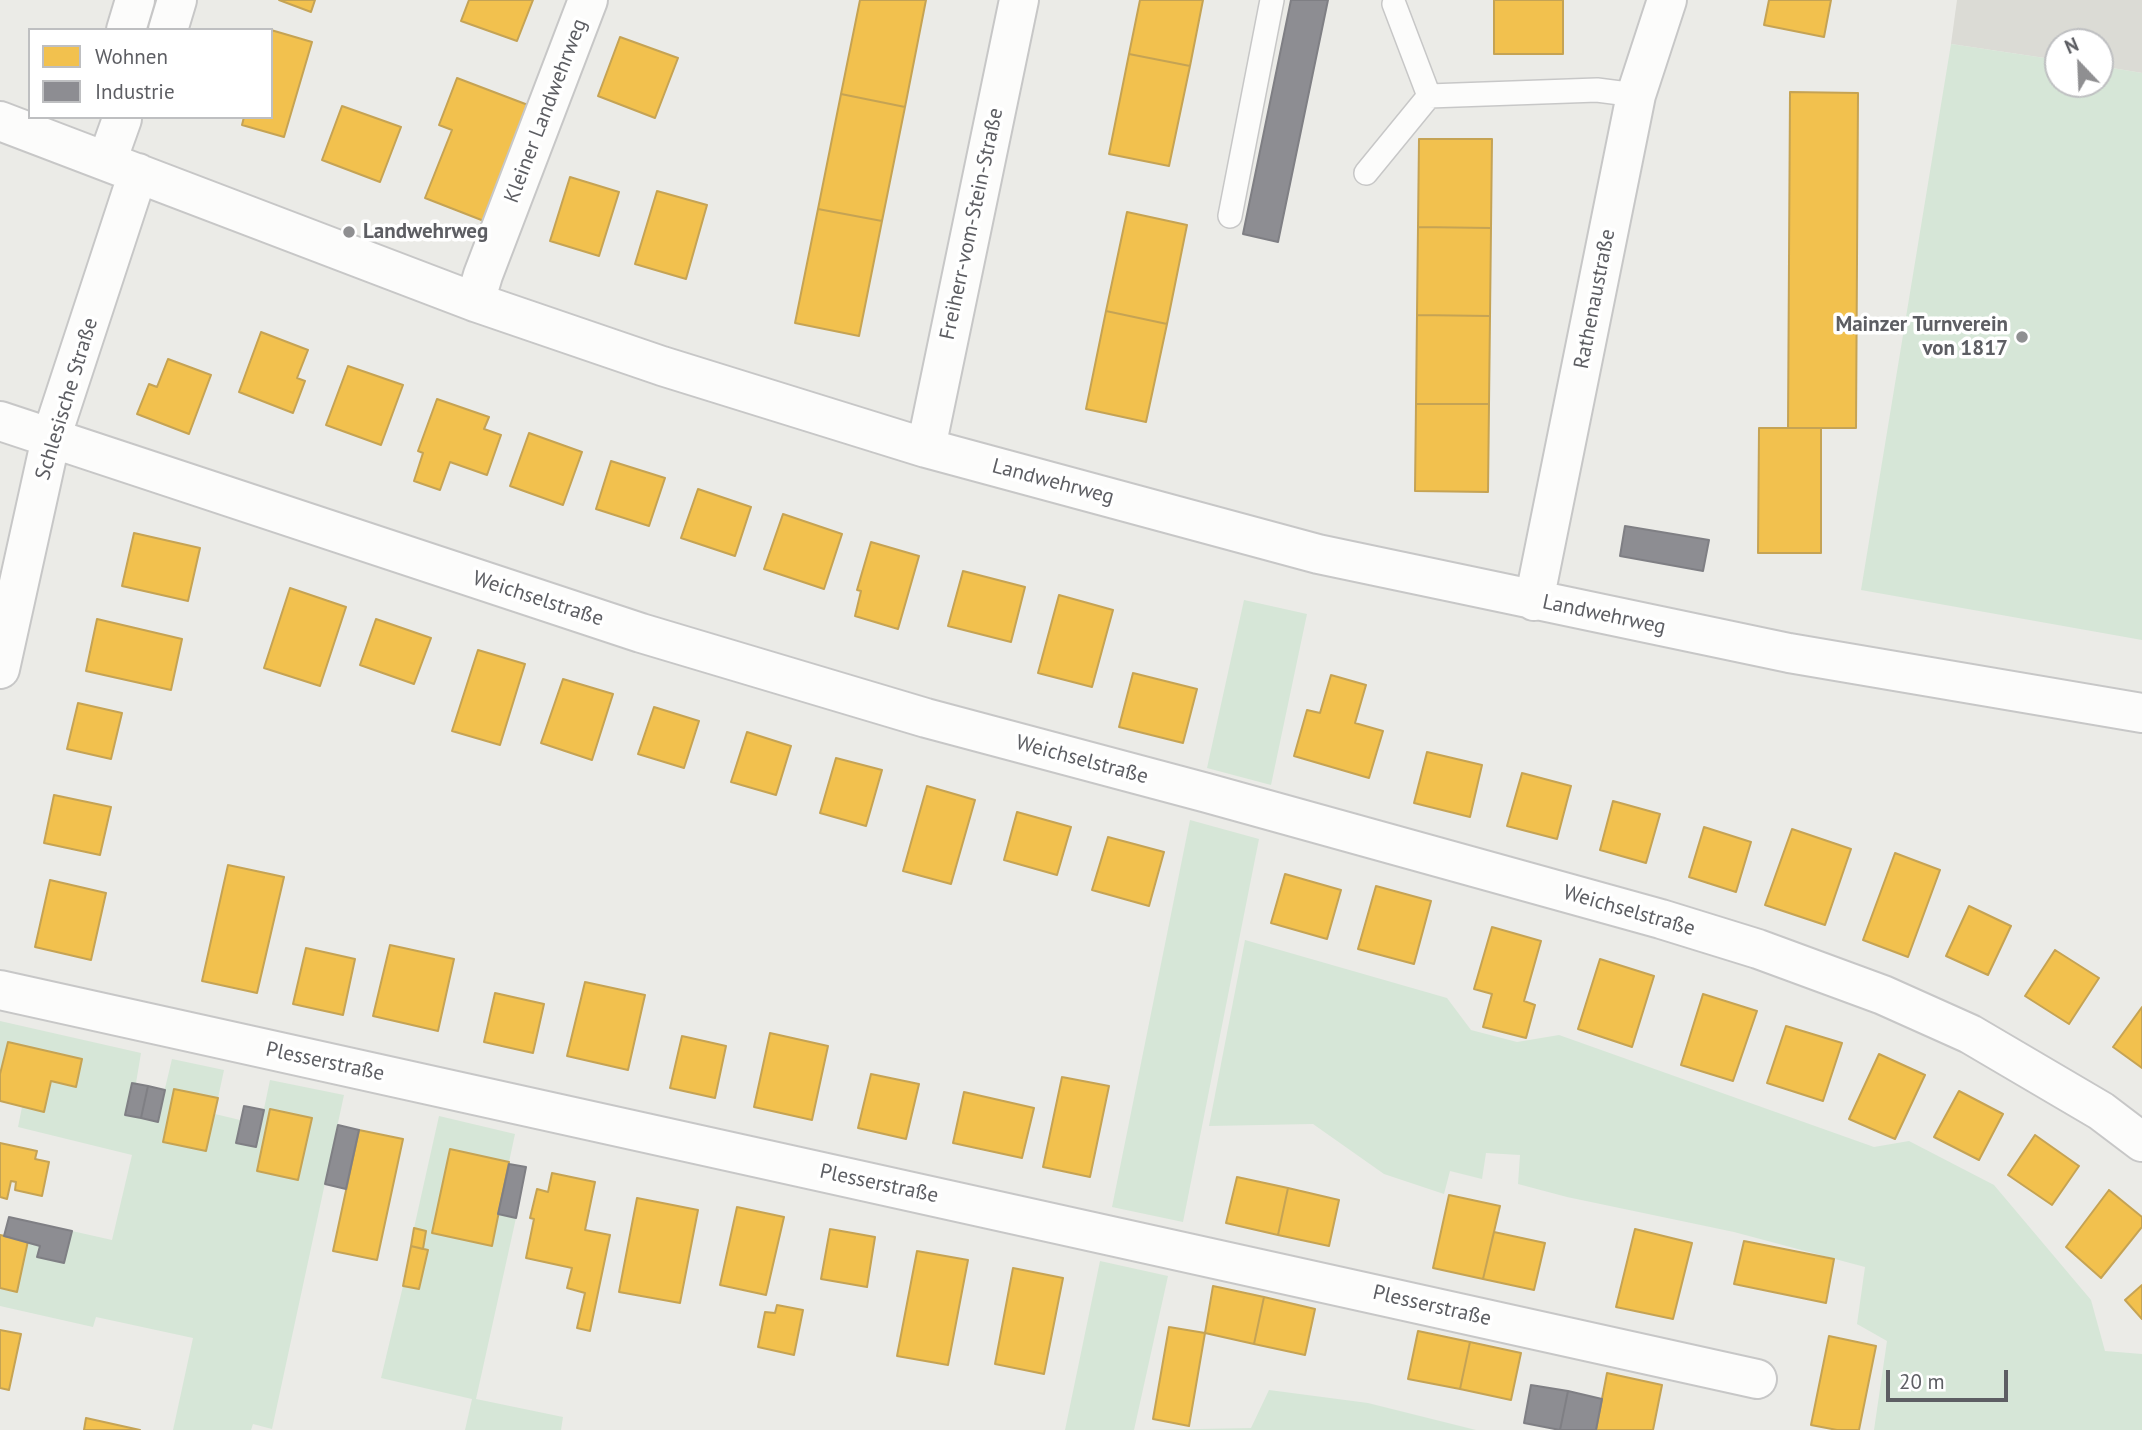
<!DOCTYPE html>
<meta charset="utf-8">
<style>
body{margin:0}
#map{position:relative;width:2142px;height:1430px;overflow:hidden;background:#ebebe7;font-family:"PT Sans",sans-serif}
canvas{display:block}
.legend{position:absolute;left:28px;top:28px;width:245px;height:91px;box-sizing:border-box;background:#fff;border:2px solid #bebfc1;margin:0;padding:9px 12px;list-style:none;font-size:21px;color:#5d5e63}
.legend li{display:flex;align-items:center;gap:14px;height:35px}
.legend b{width:35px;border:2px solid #bebfc1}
.north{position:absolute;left:2044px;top:28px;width:70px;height:70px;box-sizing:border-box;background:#fff;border:2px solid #bebfc1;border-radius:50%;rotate:337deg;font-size:19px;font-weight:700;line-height:28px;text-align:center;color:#5d5e63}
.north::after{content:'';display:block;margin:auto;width:24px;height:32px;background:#8f8f91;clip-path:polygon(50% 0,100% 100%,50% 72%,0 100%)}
.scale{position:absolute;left:1886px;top:1370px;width:122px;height:32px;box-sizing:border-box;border:4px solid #5d5e63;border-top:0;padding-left:9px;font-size:21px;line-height:24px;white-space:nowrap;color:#5d5e63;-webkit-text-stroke:5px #fff;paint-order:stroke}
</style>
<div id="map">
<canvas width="2142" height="1430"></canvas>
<ul class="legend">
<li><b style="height:19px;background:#f2c14e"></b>Wohnen</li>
<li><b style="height:19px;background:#8d8d92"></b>Industrie</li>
</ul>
<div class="north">N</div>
<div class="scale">20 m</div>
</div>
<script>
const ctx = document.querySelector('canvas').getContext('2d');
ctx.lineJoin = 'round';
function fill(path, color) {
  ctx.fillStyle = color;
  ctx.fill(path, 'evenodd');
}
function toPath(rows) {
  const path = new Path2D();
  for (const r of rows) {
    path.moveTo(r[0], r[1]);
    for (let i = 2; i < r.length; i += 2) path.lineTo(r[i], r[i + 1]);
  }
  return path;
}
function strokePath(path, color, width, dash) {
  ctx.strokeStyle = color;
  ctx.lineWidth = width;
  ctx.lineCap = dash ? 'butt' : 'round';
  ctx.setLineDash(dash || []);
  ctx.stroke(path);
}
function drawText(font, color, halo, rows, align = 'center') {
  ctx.font = font + ' "PT Sans",sans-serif';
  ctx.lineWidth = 7;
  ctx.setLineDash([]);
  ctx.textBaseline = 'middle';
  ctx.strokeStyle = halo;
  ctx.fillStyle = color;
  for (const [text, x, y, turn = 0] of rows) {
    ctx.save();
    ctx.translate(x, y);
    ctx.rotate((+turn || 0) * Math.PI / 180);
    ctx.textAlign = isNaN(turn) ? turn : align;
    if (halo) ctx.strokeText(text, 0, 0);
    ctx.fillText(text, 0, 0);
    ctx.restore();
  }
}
fill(toPath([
 [1957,0,2142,0,2142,73,2100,66,2100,42,2058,42,2058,60,1951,44]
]), '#dbdbd5');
fill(toPath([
 [1951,44,2058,60,2058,84,2100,84,2100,66,2142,73,2142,640,1861,590],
 [1244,600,1307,614,1271,785,1207,768],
 [1190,820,1259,839,1183,1222,1112,1207],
 [1245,940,1447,998,1471,1030,1517,1042,1559,1035,1874,1147,1909,1141,1994,1185,2091,1300,2105,1351,2142,1354,2142,1430,1874,1430,1887,1341,1857,1324,1865,1267,1734,1232,1567,1197,1518,1184,1520,1155,1486,1153,1482,1179,1450,1171,1444,1194,1384,1174,1313,1124,1209,1126],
 [0,1021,141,1053,136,1083,132,1083,125,1115,157,1122,172,1059,224,1070,218,1098,174,1089,163,1141,205,1151,215,1114,240,1120,236,1143,256,1147,270,1080,344,1095,272,1429,253,1424,251,1430,173,1430,193,1338,96,1317,93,1327,0,1306,0,1288,17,1291,28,1243,40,1246,38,1257,64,1263,72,1231,112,1240,132,1155,18,1127,22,1107,44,1112,51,1081,76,1086,82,1059,8,1042,0,1074],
 [270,1110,312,1118,298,1180,257,1171],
 [439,1116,515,1134,509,1162,450,1150,432,1233,491,1246,498,1214,516,1218,476,1399,563,1417,561,1430,465,1430,472,1399,381,1378,403,1286,419,1289,428,1250,423,1249,426,1231,414,1228],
 [1100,1261,1168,1276,1134,1430,1065,1430],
 [1269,1390,1368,1403,1476,1430,1148,1430,1251,1428]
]), '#d6e6d7');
const homes = toPath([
 [279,0,315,0,311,12,279,0],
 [469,0,533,0,517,41,461,21,469,0],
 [860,0,926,0,905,107,841,94,860,0],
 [1140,0,1203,0,1190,66,1129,54,1140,0],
 [1494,0,1563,0,1563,54,1494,54,1494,0],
 [1769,0,1831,0,1824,37,1764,25,1769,0],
 [271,30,312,42,284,137,242,125,244,117,271,117,271,30],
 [620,37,678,58,655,118,598,96,620,37],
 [1129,54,1190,66,1169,166,1109,154,1129,54],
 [457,78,528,105,484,221,425,198,452,130,439,125,457,78],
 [1790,92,1858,93,1856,428,1788,428,1790,92],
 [841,94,905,107,882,221,818,209,841,94],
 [342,106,401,127,380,182,322,160,342,106],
 [1419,139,1492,139,1491,228,1418,227,1419,139],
 [570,177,619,192,599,256,550,241,570,177],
 [657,191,707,205,686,279,635,264,657,191],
 [818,209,882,221,859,336,795,323,818,209],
 [1127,212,1187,225,1167,324,1106,311,1127,212],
 [1418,227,1491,228,1490,316,1417,315,1418,227],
 [1106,311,1167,324,1146,422,1086,409,1106,311],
 [1417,315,1490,316,1489,404,1416,404,1417,315],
 [261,332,308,350,297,378,305,381,293,413,239,392,261,332],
 [168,359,211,375,189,434,137,414,149,384,157,387,168,359],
 [348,366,403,385,381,445,326,425,348,366],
 [437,399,489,417,484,429,501,435,487,475,450,462,440,490,414,481,423,453,418,451,437,399],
 [1416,404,1489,404,1488,492,1415,491,1416,404],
 [1759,428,1821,428,1821,553,1758,553,1759,428],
 [529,433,582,452,563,505,510,486,529,433],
 [611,461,665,478,649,526,596,509,611,461],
 [698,489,751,507,735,556,681,538,698,489],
 [783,514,842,534,824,589,764,569,783,514],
 [134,533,200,548,188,601,122,586,134,533],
 [871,542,919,556,898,629,855,616,861,591,857,590,871,542],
 [963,571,1025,587,1011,642,948,626,963,571],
 [290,588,346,607,320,686,264,668,290,588],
 [1059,595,1113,610,1092,687,1038,673,1059,595],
 [97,619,182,639,171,690,86,671,97,619],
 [376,619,431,638,414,684,360,665,376,619],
 [478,650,525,664,500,745,452,731,478,650],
 [1133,673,1197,689,1183,743,1119,727,1133,673],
 [1331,675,1366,685,1355,723,1383,731,1369,778,1294,756,1307,710,1320,713,1331,675],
 [563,679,613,694,592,760,541,743,563,679],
 [78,703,122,713,111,759,67,749,78,703],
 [654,707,699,721,684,768,638,754,654,707],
 [747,732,791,746,776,795,731,782,747,732],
 [1427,752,1482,765,1470,817,1414,803,1427,752],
 [836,758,882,770,866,826,820,813,836,758],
 [1522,773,1571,786,1557,839,1507,826,1522,773],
 [927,786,975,800,951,884,903,871,927,786],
 [54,795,111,807,100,855,44,843,54,795],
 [1613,801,1660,814,1646,863,1600,850,1613,801],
 [1017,812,1071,827,1057,875,1004,860,1017,812],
 [1704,827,1751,842,1736,892,1689,877,1704,827],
 [1792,829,1851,849,1825,925,1765,905,1792,829],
 [1108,837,1164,852,1149,906,1092,890,1108,837],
 [1895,853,1940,870,1908,957,1863,940,1895,853],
 [228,865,284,877,257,993,202,981,228,865],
 [1285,874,1341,890,1327,939,1271,923,1285,874],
 [50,880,106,893,91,960,35,947,50,880],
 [1376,886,1431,901,1414,964,1358,949,1376,886],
 [1969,906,2011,926,1988,975,1946,956,1969,906],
 [1492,927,1541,941,1524,1001,1535,1005,1526,1038,1483,1027,1492,994,1474,989,1492,927],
 [390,945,454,959,438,1031,373,1016,390,945],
 [306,948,355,959,343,1015,293,1004,306,948],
 [2055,950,2099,978,2069,1024,2025,996,2055,950],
 [1600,959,1654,976,1632,1047,1578,1029,1600,959],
 [585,982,645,995,628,1070,567,1056,585,982],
 [495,993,544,1004,533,1053,484,1042,495,993],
 [1703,994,1757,1011,1733,1081,1681,1065,1703,994],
 [2142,1007,2142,1068,2113,1047,2142,1007],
 [1786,1026,1842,1043,1823,1101,1767,1083,1786,1026],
 [770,1033,828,1046,812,1120,754,1107,770,1033],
 [682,1036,726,1046,715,1098,670,1088,682,1036],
 [8,1042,82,1059,76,1087,51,1081,44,1112,0,1101,0,1074,8,1042],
 [1879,1054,1925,1075,1895,1139,1849,1119,1879,1054],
 [871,1074,919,1084,906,1139,858,1128,871,1074],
 [1062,1077,1109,1086,1090,1177,1043,1167,1062,1077],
 [174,1089,218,1098,206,1151,163,1142,174,1089],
 [1959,1091,2003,1114,1979,1160,1934,1137,1959,1091],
 [964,1092,1034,1108,1022,1158,953,1143,964,1092],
 [270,1109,312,1118,298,1180,257,1171,270,1109],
 [359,1130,403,1139,377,1260,333,1251,359,1130],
 [2035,1135,2079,1166,2052,1205,2008,1175,2035,1135],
 [0,1143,37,1151,35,1159,49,1162,42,1196,15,1190,16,1182,11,1181,7,1199,0,1197,0,1143],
 [450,1149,509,1162,492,1246,432,1233,450,1149],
 [552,1173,595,1182,585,1230,610,1235,590,1331,577,1328,585,1293,567,1288,572,1268,526,1258,534,1219,530,1218,537,1189,548,1192,552,1173],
 [1237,1177,1288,1188,1278,1235,1226,1223,1237,1177],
 [1288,1188,1339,1200,1329,1246,1278,1235,1288,1188],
 [2109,1190,2142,1217,2142,1227,2101,1278,2066,1247,2109,1190],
 [1449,1195,1500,1206,1483,1279,1433,1268,1449,1195],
 [637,1198,698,1210,680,1303,619,1292,637,1198],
 [737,1207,784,1217,766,1295,720,1285,737,1207],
 [414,1228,426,1231,423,1249,411,1246,414,1228],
 [830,1229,875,1237,867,1287,821,1279,830,1229],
 [1635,1229,1692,1243,1673,1319,1616,1307,1635,1229],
 [1494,1232,1545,1243,1534,1290,1483,1279,1494,1232],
 [0,1235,28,1241,17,1292,0,1288,0,1235],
 [1744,1241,1834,1259,1826,1303,1734,1284,1744,1241],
 [411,1246,428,1250,419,1289,403,1286,411,1246],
 [917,1251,968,1260,948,1365,897,1356,917,1251],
 [1013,1268,1063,1278,1044,1374,995,1364,1013,1268],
 [2142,1285,2142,1319,2125,1300,2142,1285],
 [1213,1286,1264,1297,1254,1344,1205,1333,1213,1286],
 [1264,1297,1315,1309,1305,1355,1254,1344,1264,1297],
 [777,1305,803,1310,794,1355,758,1347,765,1312,775,1313,777,1305],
 [1169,1327,1205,1333,1189,1426,1153,1419,1169,1327],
 [0,1330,21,1334,9,1390,0,1388,0,1330],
 [1418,1331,1470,1342,1460,1389,1408,1379,1418,1331],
 [1829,1336,1876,1346,1859,1430,1837,1430,1811,1425,1829,1336],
 [1470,1342,1521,1353,1511,1400,1460,1389,1470,1342],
 [1607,1373,1662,1385,1653,1430,1596,1430,1607,1373],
 [86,1418,140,1430,84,1430,86,1418]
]);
fill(homes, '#f2c14e');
strokePath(homes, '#c5a354', 2);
const industry = toPath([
 [1291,0,1328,0,1278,242,1243,234,1291,0],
 [1625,526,1709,540,1703,571,1620,556,1625,526],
 [132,1083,148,1086,141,1118,125,1115,132,1083],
 [148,1086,165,1090,158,1122,141,1118,148,1086],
 [244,1106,264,1110,256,1147,236,1143,244,1106],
 [338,1125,359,1130,346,1189,325,1184,338,1125],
 [509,1164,526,1167,516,1218,498,1214,509,1164],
 [9,1217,72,1231,64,1263,37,1257,40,1246,4,1236,9,1217],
 [1531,1385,1568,1391,1560,1430,1524,1423,1531,1385],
 [1568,1391,1602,1399,1596,1430,1560,1430,1568,1391]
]);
fill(industry, '#8d8d92');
strokePath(industry, '#7f7f84', 2);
const lane = toPath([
 [1394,4,1429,96],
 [1366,173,1429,96,1597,90,1636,95],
 [1230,216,1272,0]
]);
const street = toPath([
 [126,30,135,0],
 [168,30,177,0],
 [0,121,475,302,662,366,926,448,1318,554,1789,653,2142,713],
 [107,161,122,119],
 [475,302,483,275,588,0],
 [0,421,641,633,926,718,1207,793,1661,919,1758,949,1883,995,1970,1034,2101,1111,2142,1142],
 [926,448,1019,0],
 [1534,601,1636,95,1667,0],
 [0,669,51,438,138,173],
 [0,990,1757,1379]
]);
strokePath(lane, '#c7c7c7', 26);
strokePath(street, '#c7c7c7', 42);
strokePath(lane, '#fcfcfb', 23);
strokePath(street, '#fcfcfb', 38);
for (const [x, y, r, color] of [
 [349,232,7,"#8f8f91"],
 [2022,337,7,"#8f8f91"]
]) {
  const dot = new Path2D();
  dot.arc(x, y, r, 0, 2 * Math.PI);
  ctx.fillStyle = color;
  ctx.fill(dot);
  strokePath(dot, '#fff', 2.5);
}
drawText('21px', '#5d5e63', '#fff', [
 ["Kleiner Landwehrweg",546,111,-69],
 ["Freiherr-vom-Stein-Straße",972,224,-78],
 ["Rathenaustraße",1595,299,-79],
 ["Schlesische Straße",67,399,-73],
 ["Landwehrweg",1053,482,15],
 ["Weichselstraße",538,599,18],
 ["Landwehrweg",1604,615,12],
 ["Weichselstraße",1082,760,15],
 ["Weichselstraße",1629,911,16],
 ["Plesserstraße",325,1062,12],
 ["Plesserstraße",879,1184,12],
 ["Plesserstraße",1432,1306,13]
]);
drawText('bold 21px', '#5d5e63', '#fff', [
 ["Landwehrweg",363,232],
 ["Mainzer Turnverein",2008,325,"right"],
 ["von 1817",2008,349,"right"]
], 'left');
</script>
